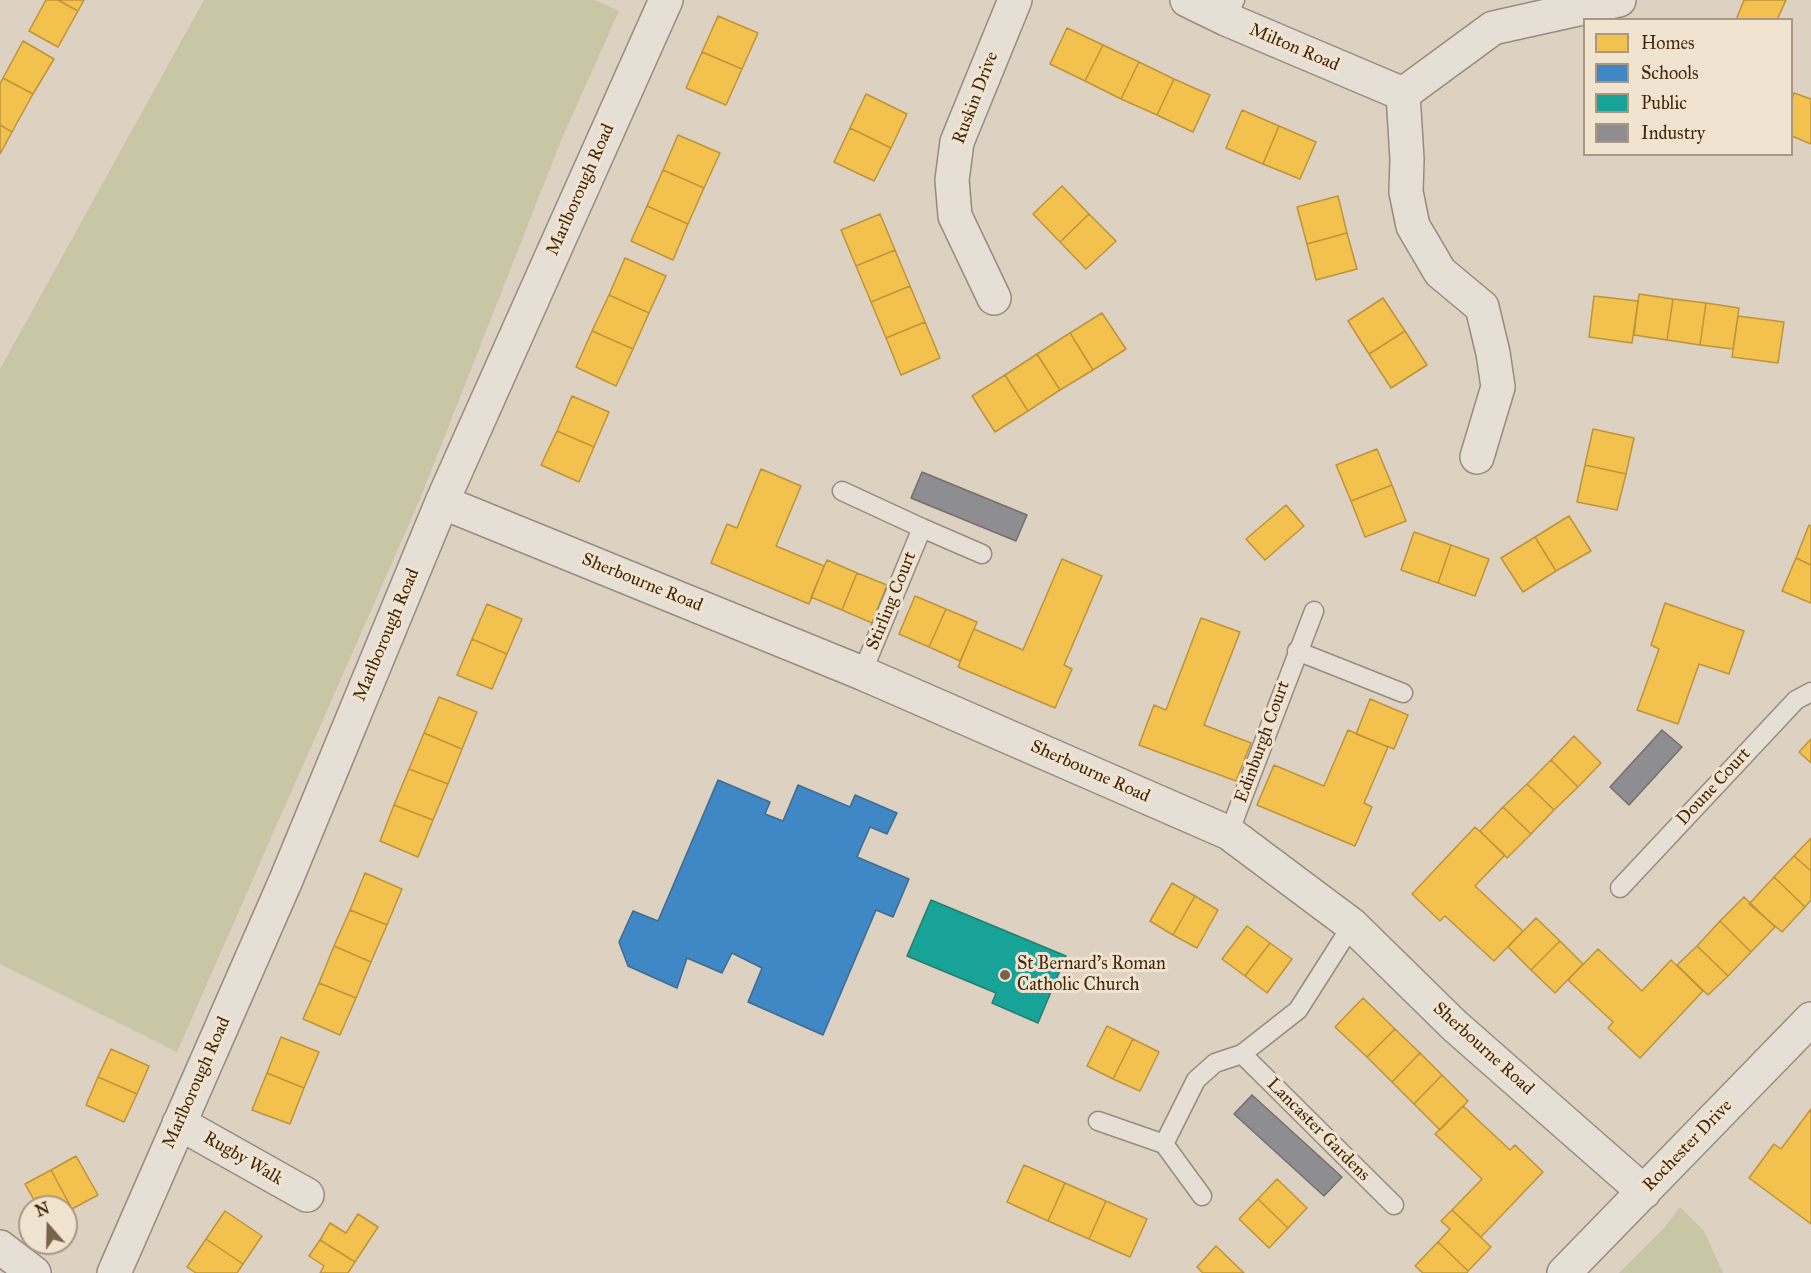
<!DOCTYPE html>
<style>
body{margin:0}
#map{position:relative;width:1811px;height:1273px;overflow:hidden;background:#ddd2c1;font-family:"IM FELL Great Primer",serif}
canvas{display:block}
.legend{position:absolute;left:1583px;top:18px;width:210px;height:138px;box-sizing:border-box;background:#f0e4d0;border:2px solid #ac9881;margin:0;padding:8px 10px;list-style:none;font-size:18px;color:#45270b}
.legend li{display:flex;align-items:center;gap:12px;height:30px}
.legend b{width:30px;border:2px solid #ac9881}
.north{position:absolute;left:18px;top:1195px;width:60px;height:60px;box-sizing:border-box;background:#f0e4d0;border:2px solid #ac9881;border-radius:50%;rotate:340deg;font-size:16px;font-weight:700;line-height:24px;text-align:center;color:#45270b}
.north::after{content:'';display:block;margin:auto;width:21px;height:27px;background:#7a634b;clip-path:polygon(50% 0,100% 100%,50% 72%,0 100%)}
</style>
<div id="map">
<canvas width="1811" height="1273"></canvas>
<ul class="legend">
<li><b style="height:16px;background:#f2c14e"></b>Homes</li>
<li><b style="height:16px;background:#3f88c5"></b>Schools</li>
<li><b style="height:16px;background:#17a398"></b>Public</li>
<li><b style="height:16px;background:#8d8d92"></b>Industry</li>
</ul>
<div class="north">N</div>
</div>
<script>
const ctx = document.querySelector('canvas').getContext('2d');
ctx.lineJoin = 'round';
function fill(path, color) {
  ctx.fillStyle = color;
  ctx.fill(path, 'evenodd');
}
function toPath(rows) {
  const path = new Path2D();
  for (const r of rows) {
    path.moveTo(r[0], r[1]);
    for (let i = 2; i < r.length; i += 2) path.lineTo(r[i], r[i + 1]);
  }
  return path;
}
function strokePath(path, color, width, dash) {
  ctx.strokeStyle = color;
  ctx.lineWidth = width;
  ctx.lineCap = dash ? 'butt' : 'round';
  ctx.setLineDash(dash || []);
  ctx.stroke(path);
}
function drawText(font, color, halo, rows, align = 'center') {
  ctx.font = font + ' "IM FELL Great Primer",serif';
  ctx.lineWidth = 6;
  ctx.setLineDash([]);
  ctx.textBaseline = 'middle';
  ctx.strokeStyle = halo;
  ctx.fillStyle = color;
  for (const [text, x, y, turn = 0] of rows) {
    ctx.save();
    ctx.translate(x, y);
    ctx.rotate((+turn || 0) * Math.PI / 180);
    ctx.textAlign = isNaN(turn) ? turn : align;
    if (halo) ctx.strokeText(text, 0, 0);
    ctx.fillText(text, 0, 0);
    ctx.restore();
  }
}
fill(toPath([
 [204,0,595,0,619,11,562,138,420,499,177,1052,0,964,0,369],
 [1680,1207,1704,1231,1723,1273,1619,1273,1664,1228]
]), '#c8c6a5');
const homes = toPath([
 [46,0,58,0,78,11,58,47,29,31,46,0],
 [58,0,84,0,78,11,58,0],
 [1744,0,1786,0,1777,20,1736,20,1744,0],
 [718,16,758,33,742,69,702,52,718,16],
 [1067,28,1103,45,1085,81,1050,64,1067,28],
 [23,41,54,59,33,94,3,78,23,41],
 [1103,45,1139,62,1121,99,1085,81,1103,45],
 [702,52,742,69,726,105,686,88,702,52],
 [1139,62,1174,79,1157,115,1121,99,1139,62],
 [3,78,33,94,12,132,0,125,0,84,3,78],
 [1174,79,1210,95,1193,132,1157,115,1174,79],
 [1794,93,1811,99,1811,144,1792,136,1792,99,1794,93],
 [866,94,907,114,891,148,850,128,866,94],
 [1242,110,1279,126,1263,164,1226,148,1242,110],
 [0,125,12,132,0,154,0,125],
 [1279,126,1316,142,1300,179,1263,164,1279,126],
 [850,128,891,148,874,181,834,162,850,128],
 [678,135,720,153,704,188,663,170,678,135],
 [663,170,704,188,688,224,647,206,663,170],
 [1062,186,1089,214,1060,242,1033,214,1062,186],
 [1338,196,1347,233,1307,244,1297,207,1338,196],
 [647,206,688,224,673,260,631,241,647,206],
 [880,214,895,250,856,266,841,230,880,214],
 [1089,214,1116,241,1086,269,1060,242,1089,214],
 [1347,233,1357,269,1316,280,1307,244,1347,233],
 [895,250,910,286,871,302,856,266,895,250],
 [625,258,666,276,649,313,609,295,625,258],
 [910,286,925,322,886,338,871,302,910,286],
 [1639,294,1673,299,1667,340,1634,335,1639,294],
 [609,295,649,313,633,349,592,331,609,295],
 [1594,296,1638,301,1632,343,1589,337,1594,296],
 [1383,298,1405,331,1369,354,1348,321,1383,298],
 [1673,299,1706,303,1700,345,1667,340,1673,299],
 [1706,303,1739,308,1733,349,1700,345,1706,303],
 [1102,313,1126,349,1093,370,1070,333,1102,313],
 [1738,316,1784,322,1778,363,1732,357,1738,316],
 [925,322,940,358,901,375,886,338,925,322],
 [592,331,633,349,616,386,576,367,592,331],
 [1405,331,1427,365,1391,388,1369,354,1405,331],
 [1070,333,1093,370,1060,390,1037,354,1070,333],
 [1037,354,1060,390,1028,411,1005,375,1037,354],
 [1005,375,1028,411,995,432,972,396,1005,375],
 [572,396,609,412,594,447,557,431,572,396],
 [1593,429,1634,438,1626,474,1585,465,1593,429],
 [557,431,594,447,579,482,541,465,557,431],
 [1377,449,1392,485,1351,501,1336,465,1377,449],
 [1585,465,1626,474,1617,510,1577,502,1585,465],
 [761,469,801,486,776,546,824,566,809,604,711,563,727,524,737,528,761,469],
 [1392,485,1406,521,1365,537,1351,501,1392,485],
 [1286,505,1304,526,1265,560,1246,539,1286,505],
 [1569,516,1591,551,1556,571,1535,537,1569,516],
 [1809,525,1811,526,1811,565,1796,558,1809,525],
 [1414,532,1451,545,1438,583,1401,570,1414,532],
 [1535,537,1556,571,1523,592,1501,558,1535,537],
 [1451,545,1489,559,1475,596,1438,583,1451,545],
 [1796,558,1811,565,1811,603,1782,591,1796,558],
 [1062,559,1102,576,1064,665,1072,669,1055,708,958,667,974,629,1023,650,1062,559],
 [827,560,857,573,842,610,811,597,827,560],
 [857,573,887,585,872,623,842,610,857,573],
 [915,596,946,609,929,647,899,634,915,596],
 [1665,603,1744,631,1729,674,1699,664,1678,724,1637,710,1659,649,1651,645,1665,603],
 [487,604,522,619,507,654,472,639,487,604],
 [946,609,977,622,960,661,929,647,946,609],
 [1201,618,1240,632,1204,725,1251,743,1236,781,1139,745,1154,705,1166,710,1201,618],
 [472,639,507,654,492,689,457,675,472,639],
 [439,697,477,712,462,749,424,733,439,697],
 [1370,699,1408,715,1394,749,1356,734,1370,699],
 [1348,730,1388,747,1364,803,1372,807,1355,846,1257,805,1274,765,1324,786,1348,730],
 [424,733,462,749,448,784,409,769,424,733],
 [1574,736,1601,763,1578,787,1551,760,1574,736],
 [1811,739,1811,763,1799,752,1811,739],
 [1551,760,1578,787,1554,810,1527,784,1551,760],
 [409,769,448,784,433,820,394,805,409,769],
 [1527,784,1554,810,1531,834,1503,807,1527,784],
 [394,805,433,820,418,857,380,841,394,805],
 [1503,807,1531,834,1507,858,1480,831,1503,807],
 [1475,827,1505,855,1475,886,1523,931,1494,961,1445,916,1440,921,1412,894,1475,827],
 [1811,838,1811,871,1794,856,1811,838],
 [1794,856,1811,871,1811,900,1805,907,1774,877,1794,856],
 [365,873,402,889,387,925,350,910,365,873],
 [1774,877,1805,907,1782,932,1749,904,1774,877],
 [1172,883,1195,896,1173,935,1150,921,1172,883],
 [1195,896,1218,910,1197,948,1173,935,1195,896],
 [1744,897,1775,927,1751,952,1720,921,1744,897],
 [350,910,387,925,371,962,334,946,350,910],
 [1536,918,1560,941,1531,970,1508,947,1536,918],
 [1720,921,1751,952,1728,976,1697,946,1720,921],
 [1247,926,1270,943,1245,976,1222,959,1247,926],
 [1560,941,1583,964,1555,993,1531,970,1560,941],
 [1270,943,1292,959,1267,993,1245,976,1270,943],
 [334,946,371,962,356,998,319,983,334,946],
 [1697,946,1728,976,1708,995,1677,965,1697,946],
 [1598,949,1642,991,1671,960,1703,991,1640,1058,1608,1028,1613,1022,1568,980,1598,949],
 [319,983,356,998,340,1035,303,1019,319,983],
 [1363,998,1395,1029,1367,1057,1335,1027,1363,998],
 [1107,1026,1133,1039,1113,1079,1087,1066,1107,1026],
 [1395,1029,1420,1053,1392,1082,1367,1057,1395,1029],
 [281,1037,319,1052,304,1088,267,1073,281,1037],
 [1133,1039,1159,1052,1140,1091,1113,1079,1133,1039],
 [111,1049,149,1066,137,1094,98,1077,111,1049],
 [1420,1053,1442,1075,1414,1104,1392,1082,1420,1053],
 [267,1073,304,1088,290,1124,252,1110,267,1073],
 [1442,1075,1468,1101,1440,1130,1414,1104,1442,1075],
 [98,1077,137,1094,124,1122,86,1105,98,1077],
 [1463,1106,1510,1150,1515,1145,1543,1172,1481,1237,1452,1210,1482,1179,1435,1134,1463,1106],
 [1811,1109,1811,1224,1749,1178,1774,1144,1781,1149,1811,1109],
 [76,1156,98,1195,72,1209,51,1170,76,1156],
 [1024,1165,1065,1183,1048,1221,1007,1202,1024,1165],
 [51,1170,72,1209,66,1213,66,1207,38,1207,25,1184,51,1170],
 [1277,1179,1307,1208,1288,1228,1258,1199,1277,1179],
 [1065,1183,1106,1201,1089,1239,1048,1221,1065,1183],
 [1258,1199,1288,1228,1269,1248,1239,1219,1258,1199],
 [1106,1201,1147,1219,1130,1257,1089,1239,1106,1201],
 [1452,1210,1491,1247,1468,1271,1438,1242,1450,1229,1441,1221,1452,1210],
 [225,1211,262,1236,243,1264,206,1239,225,1211],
 [358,1214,378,1227,355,1262,320,1240,330,1223,346,1233,358,1214],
 [206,1239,243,1264,237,1273,196,1273,187,1267,206,1239],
 [320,1240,355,1262,348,1273,320,1273,324,1266,309,1256,320,1240],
 [1438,1242,1468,1271,1467,1273,1423,1273,1415,1266,1438,1242],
 [1216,1246,1244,1273,1203,1273,1197,1267,1216,1246]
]);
fill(homes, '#f2c14e');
strokePath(homes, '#be933a', 1.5);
const schools = toPath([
 [718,780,770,802,765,814,783,821,798,785,850,807,855,795,897,813,887,834,870,827,857,857,909,879,893,917,876,910,823,1035,748,1002,762,968,732,953,722,973,687,958,677,988,628,966,619,942,633,911,658,921,718,780]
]);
fill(schools, '#3f88c5');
strokePath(schools, '#416b8d', 1.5);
const public = toPath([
 [931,900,1066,956,1038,1023,992,1003,996,993,907,956,931,900]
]);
fill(public, '#17a398');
strokePath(public, '#257e6e', 1.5);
const industry = toPath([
 [922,472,1027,515,1016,541,911,498,922,472],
 [1662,730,1682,747,1629,805,1610,787,1662,730],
 [1252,1095,1342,1177,1324,1196,1234,1114,1252,1095]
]);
fill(industry, '#8d8d92');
strokePath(industry, '#776e6a', 1.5);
const service = toPath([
 [1226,19,1235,0],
 [842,491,922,528],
 [1297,651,1403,693],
 [862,673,922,528,982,554],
 [1229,833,1314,611],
 [1620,888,1796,700,1811,692],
 [1352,925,1298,1010,1242,1054,1394,1205],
 [1098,1121,1164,1144],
 [1202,1196,1164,1144,1196,1080,1215,1063,1242,1054]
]);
const minor = toPath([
 [1187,0,1226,19,1403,94],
 [994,298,955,216,952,180,957,142,1015,0],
 [1477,457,1498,387,1493,353,1482,307,1440,272,1413,226,1406,192,1407,159,1403,94,1493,28,1619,0],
 [442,502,862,673,1229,833,1352,925,1455,1026,1644,1192],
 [179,1123,307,1195],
 [0,1247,34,1273],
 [114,1273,286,880,442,502,666,0],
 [1564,1273,1811,1019]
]);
strokePath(service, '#968c7e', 21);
strokePath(minor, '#968c7e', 36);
strokePath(service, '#e5dfd6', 18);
strokePath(minor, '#e5dfd6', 33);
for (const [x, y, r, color] of [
 [1005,975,6,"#7a634b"]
]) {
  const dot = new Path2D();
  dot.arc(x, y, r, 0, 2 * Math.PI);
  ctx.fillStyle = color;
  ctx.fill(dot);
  strokePath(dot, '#f0e4d0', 2);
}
drawText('18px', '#45270b', '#f0e4d0', [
 ["Milton Road",1294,48,23],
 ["Ruskin Drive",976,98,-69],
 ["Marlborough Road",581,190,-66],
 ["Sherbourne Road",642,583,22],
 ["Stirling Court",892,601,-68],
 ["Marlborough Road",387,635,-67],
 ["Edinburgh Court",1263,742,-70],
 ["Sherbourne Road",1090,772,24],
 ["Doune Court",1714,787,-47],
 ["Sherbourne Road",1483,1049,42],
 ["Marlborough Road",197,1083,-66],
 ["Lancaster Gardens",1318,1130,45],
 ["Rochester Drive",1688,1146,-46],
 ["Rugby Walk",243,1159,30]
]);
drawText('18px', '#45270b', '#f0e4d0', [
 ["St Bernard's Roman",1017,965],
 ["Catholic Church",1017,986]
], 'left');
</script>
